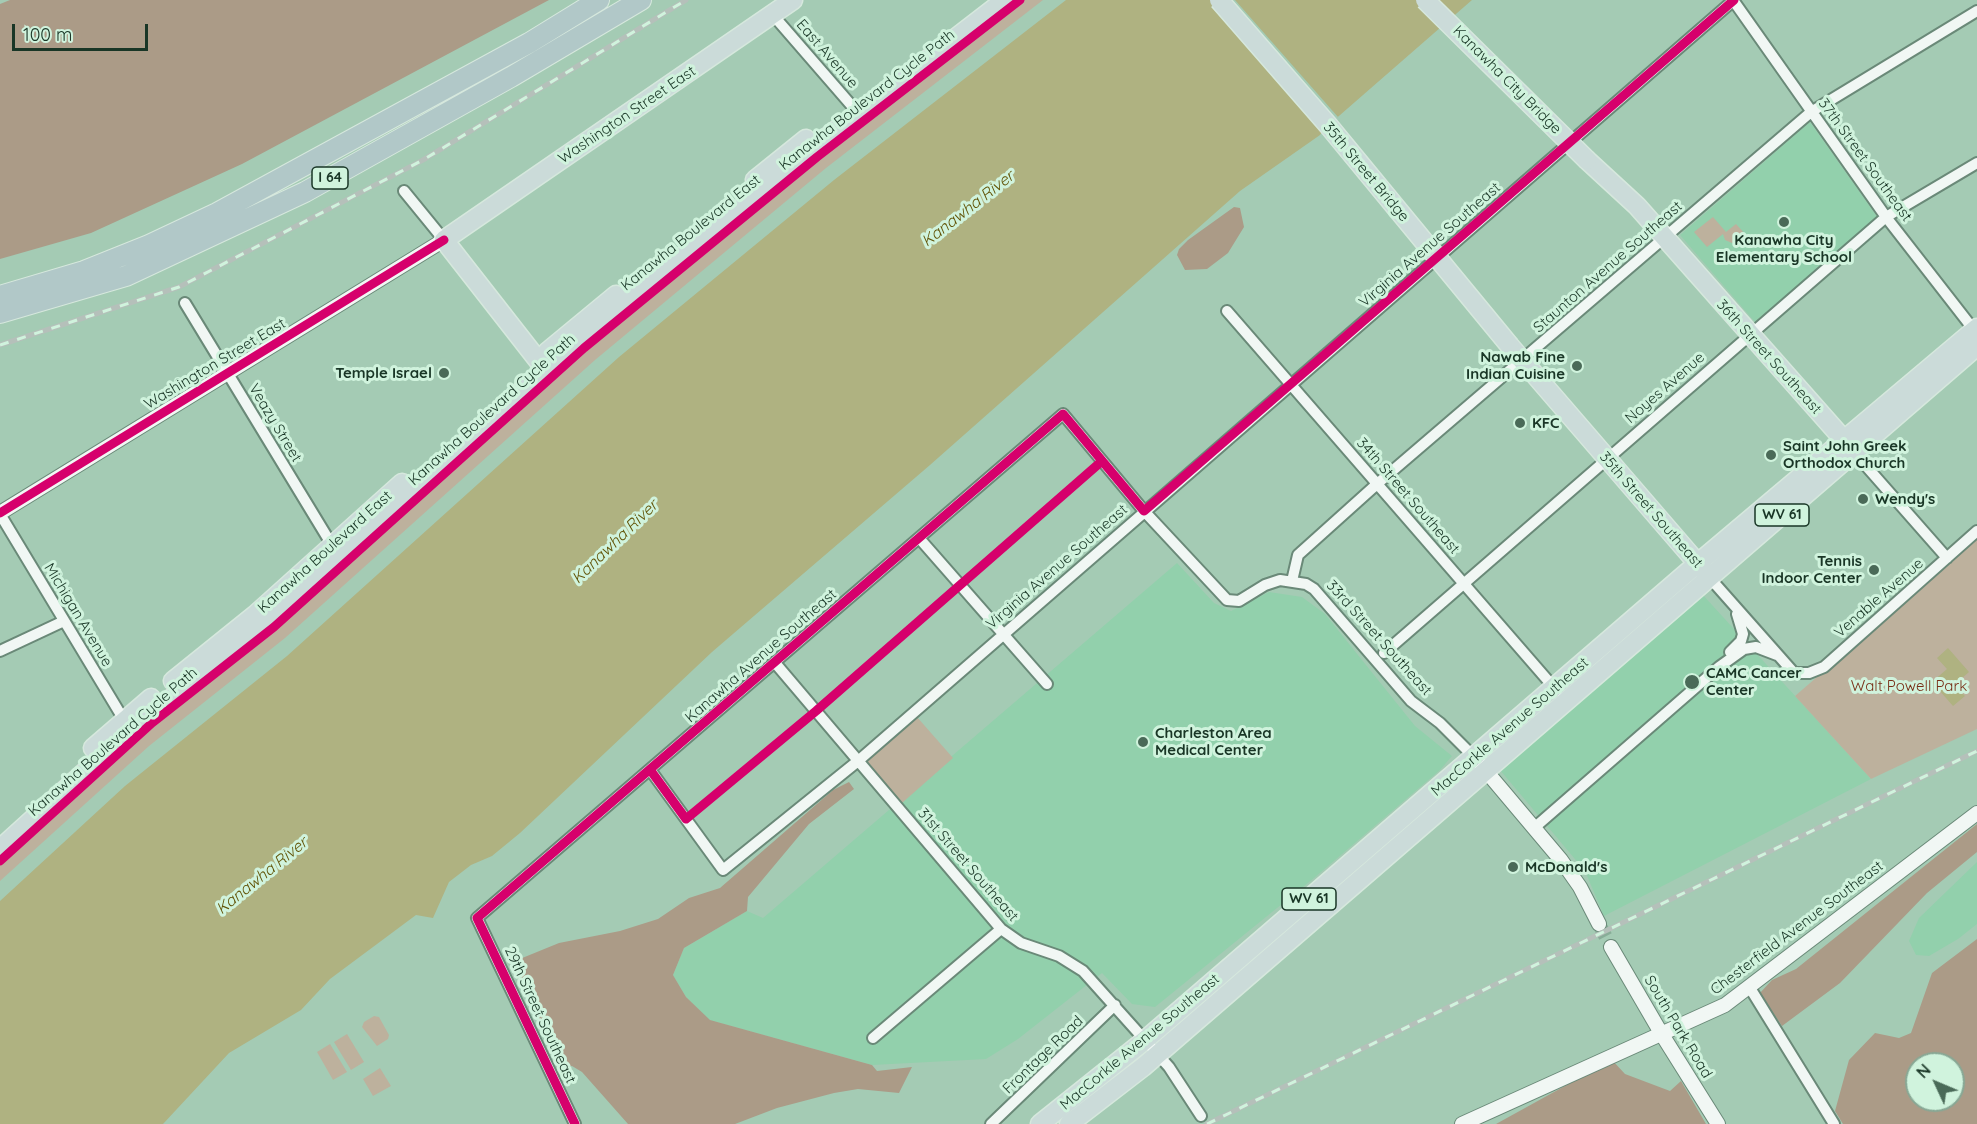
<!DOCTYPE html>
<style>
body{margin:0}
#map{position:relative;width:1977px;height:1124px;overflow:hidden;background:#a4cbb4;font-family:Quicksand,sans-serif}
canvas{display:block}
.north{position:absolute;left:1905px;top:1052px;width:60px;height:60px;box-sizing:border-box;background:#d0f3dd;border:2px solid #87a794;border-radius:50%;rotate:314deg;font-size:16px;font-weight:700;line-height:24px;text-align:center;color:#193626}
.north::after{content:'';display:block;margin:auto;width:21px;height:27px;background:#4a6a58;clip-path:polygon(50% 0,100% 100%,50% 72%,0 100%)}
.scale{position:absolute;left:12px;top:24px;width:136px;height:27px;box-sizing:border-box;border:3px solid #193626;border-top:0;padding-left:8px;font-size:18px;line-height:21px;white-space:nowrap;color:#193626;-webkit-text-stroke:4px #d0f3dd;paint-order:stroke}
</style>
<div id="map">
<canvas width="1977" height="1124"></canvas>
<div class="north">N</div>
<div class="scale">100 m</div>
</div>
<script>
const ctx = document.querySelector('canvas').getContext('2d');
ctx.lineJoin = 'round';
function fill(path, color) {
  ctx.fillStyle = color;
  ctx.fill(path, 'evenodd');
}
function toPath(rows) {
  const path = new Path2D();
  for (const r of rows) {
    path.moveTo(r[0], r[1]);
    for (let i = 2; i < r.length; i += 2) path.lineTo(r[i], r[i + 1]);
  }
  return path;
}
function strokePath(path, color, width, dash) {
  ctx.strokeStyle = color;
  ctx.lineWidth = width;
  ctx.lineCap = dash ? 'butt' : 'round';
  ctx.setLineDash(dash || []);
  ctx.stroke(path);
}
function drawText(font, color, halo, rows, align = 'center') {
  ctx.font = font + ' Quicksand,sans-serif';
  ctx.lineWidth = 6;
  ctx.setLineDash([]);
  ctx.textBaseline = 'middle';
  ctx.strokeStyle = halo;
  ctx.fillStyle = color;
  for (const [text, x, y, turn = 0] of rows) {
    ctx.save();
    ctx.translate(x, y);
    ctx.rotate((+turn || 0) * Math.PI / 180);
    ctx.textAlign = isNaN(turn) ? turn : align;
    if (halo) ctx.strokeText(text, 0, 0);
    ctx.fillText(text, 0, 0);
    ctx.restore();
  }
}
fill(toPath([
 [1810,122,1878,218,1755,322,1680,235],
 [1177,563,1214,603,1231,611,1269,592,1302,597,1325,614,1415,726,1452,756,1440,770,1314,878,1155,1007,1132,1004,1102,973,1018,1039,986,1059,872,1065,709,1020,686,997,673,975,684,948,747,911,763,918],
 [1702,594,1871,779,1604,916,1585,871,1500,770],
 [1977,862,1977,924,1958,939,1929,956,1916,955,1909,941,1919,918]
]), '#92d0ac');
fill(toPath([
 [1023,0,1043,0,826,168,595,360,285,638,149,746,0,881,0,864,118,757,274,627,586,349,819,158],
 [1713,217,1726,232,1736,224,1745,234,1738,242,1732,243,1725,240,1723,234,1707,247,1694,232],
 [1977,539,1977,729,1871,779,1795,696],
 [917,717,953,758,902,803,865,762],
 [374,1016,379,1017,389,1035,388,1039,377,1046,362,1027,364,1022],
 [347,1034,364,1062,351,1070,334,1042],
 [330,1044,347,1072,333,1080,317,1052],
 [380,1068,391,1086,373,1096,363,1079]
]), '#bdb19d');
fill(toPath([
 [10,0,549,0,242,164,91,233,0,259,0,4],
 [1234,207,1240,208,1244,227,1228,253,1207,269,1185,270,1177,255,1179,249,1188,240],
 [849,782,854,789,809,824,748,897,747,911,684,948,673,975,686,997,710,1020,872,1065,877,1071,912,1067,899,1093,858,1089,834,1093,777,1108,735,1124,628,1124,582,1072,572,1066,561,1066,510,963,559,943,620,931,658,919,689,898,720,888,833,790],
 [1977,824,1977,852,1927,893,1840,983,1782,1026,1760,993,1772,980,1796,969],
 [1977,939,1977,1124,1843,1124,1835,1111,1849,1060,1875,1033,1899,1038,1911,1033,1932,973],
 [1917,1064,1953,1064,1953,1100,1917,1100],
 [1612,1060,1625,1074,1670,1091,1681,1081,1706,1124,1496,1124]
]), '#ab9b87');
fill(toPath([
 [1066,0,1472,0,1324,129,1320,135,1240,191,930,465,712,652,520,833,492,856,471,865,449,882,433,918,416,915,330,979,301,1010,229,1053,163,1124,0,1124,0,901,125,786,287,656,619,357,834,180],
 [1948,648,1969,672,1954,685,1965,696,1953,706,1932,682,1947,669,1937,658]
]), '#afb281');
fill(toPath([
 [1213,0,1235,0,1338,117,1324,129]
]), '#a4cbb4');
strokePath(toPath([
 [1599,924,1611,947]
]), '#88ad98', 14, [14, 7]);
const minor = toPath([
 [1733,0,1886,217,1977,334],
 [773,15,858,113],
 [404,191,444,240],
 [185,303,335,550],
 [1227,311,1557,691],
 [1852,450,1947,558],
 [0,514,127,725],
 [919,538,1047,684],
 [1709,577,1794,673,1809,673,1824,667,1977,531],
 [1292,581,1298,555,1377,484,1811,112,1977,11],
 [0,651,64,621],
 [1730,652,1741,641,1743,634,1737,614],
 [1384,653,1886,217,1977,163],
 [776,664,1001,929,1021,943,1059,956,1083,971,1169,1067,1201,1116],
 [651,771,723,870,858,761,1734,0],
 [1534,828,1719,667,1744,649,1756,647,1777,655],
 [1750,988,1834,1124],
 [873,1038,1001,929],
 [575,1124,477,918,1063,414,1144,511,1227,600,1239,601,1265,585,1280,580,1306,584,1314,589,1411,701,1440,723,1475,758],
 [991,1124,1115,1005]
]);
const tertiary = toPath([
 [0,513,444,240],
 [1481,765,1561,860,1580,887,1599,924],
 [1611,947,1661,1033,1718,1124],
 [1462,1124,1725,1005,1977,813]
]);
const primary = toPath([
 [1587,160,1637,206,1844,440],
 [755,180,806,139],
 [1510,346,1705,572],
 [547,352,616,295],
 [544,368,444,240,793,0],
 [173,681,255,615,402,483],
 [93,748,151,698],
 [0,849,130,731,228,654,340,558,566,350,573,347,826,138,1005,0],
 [1040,1124,1144,1041,1697,564,1977,328],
 [1069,1124,1143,1067,1977,346]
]);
const motorway = toPath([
 [0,296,84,271,149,245,217,213,529,43,599,0],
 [0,313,126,276,305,192,511,77,641,0]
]);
strokePath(minor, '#6a8978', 14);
strokePath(tertiary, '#6a8978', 16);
strokePath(primary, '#d6e8dd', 21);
strokePath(motorway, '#d6e8dd', 22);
strokePath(minor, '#f1f7f4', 10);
strokePath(tertiary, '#f1f7f4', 14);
strokePath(primary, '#cbdbd9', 18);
strokePath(motorway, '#b1c8c8', 20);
const rail = toPath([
 [0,345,179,287,423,160,686,0],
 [1207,1124,1977,751]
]);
strokePath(rail, '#b5c0ba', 5);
strokePath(rail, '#d0f3dd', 3, [9]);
const primaryBridge = toPath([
 [1219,0,1328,125,1510,346],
 [1425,0,1587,160]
]);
strokePath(primaryBridge, '#d6e8dd', 21, []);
strokePath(primaryBridge, '#cbdbd9', 18);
strokePath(toPath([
 [0,513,444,240],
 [651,771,686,819,816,711,1102,461],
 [0,861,152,723,274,627,584,348,817,157,1020,0],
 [575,1124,477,918,1063,414,1144,511,1734,0]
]), '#d6006c', 9);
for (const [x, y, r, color] of [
 [1784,222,6,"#4a6a58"],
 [1577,366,6,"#4a6a58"],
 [444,373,6,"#4a6a58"],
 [1520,423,6,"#4a6a58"],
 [1771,455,6,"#4a6a58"],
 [1863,499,6,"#4a6a58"],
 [1874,570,6,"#4a6a58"],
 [1692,682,8,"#4a6a58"],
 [1143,742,6,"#4a6a58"],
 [1513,867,6,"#4a6a58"]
]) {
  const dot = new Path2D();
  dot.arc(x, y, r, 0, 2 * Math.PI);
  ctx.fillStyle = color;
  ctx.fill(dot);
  strokePath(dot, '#d0f3dd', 2);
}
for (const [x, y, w] of [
 [330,178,36],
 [1782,515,54],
 [1309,899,54]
]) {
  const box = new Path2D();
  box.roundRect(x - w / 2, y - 11, w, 22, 4.5);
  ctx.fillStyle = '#d0f3dd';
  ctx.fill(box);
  strokePath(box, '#193626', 1.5);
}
drawText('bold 14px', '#193626', null, [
 ["I 64",330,178],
 ["WV 61",1782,515],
 ["WV 61",1309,899]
]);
drawText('15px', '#193626', '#d0f3dd', [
 ["East Avenue",827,54,49],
 ["Kanawha City Bridge",1507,80,45],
 ["Kanawha Boulevard Cycle Path",867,100,-38],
 ["Washington Street East",627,115,-34],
 ["37th Street Southeast",1865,160,54],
 ["35th Street Bridge",1366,172,50],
 ["Kanawha Boulevard East",691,233,-39],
 ["Virginia Avenue Southeast",1430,245,-41],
 ["Staunton Avenue Southeast",1608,267,-41],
 ["36th Street Southeast",1769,357,48],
 ["Washington Street East",215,364,-31],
 ["Noyes Avenue",1665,388,-41],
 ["Kanawha Boulevard Cycle Path",492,410,-42],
 ["Veazy Street",275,423,59],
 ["34th Street Southeast",1408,496,49],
 ["35th Street Southeast",1651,510,49],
 ["Kanawha Boulevard East",325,552,-42],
 ["Virginia Avenue Southeast",1057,567,-41],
 ["Venable Avenue",1879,598,-41],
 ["Michigan Avenue",78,615,59],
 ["33rd Street Southeast",1379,638,48],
 ["Kanawha Avenue Southeast",761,656,-41],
 ["MacCorkle Avenue Southeast",1510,727,-41],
 ["Kanawha Boulevard Cycle Path",113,742,-41],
 ["31st Street Southeast",968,865,49],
 ["Chesterfield Avenue Southeast",1797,928,-37],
 ["29th Street Southeast",540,1015,65],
 ["South Park Road",1678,1027,59],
 ["MacCorkle Avenue Southeast",1140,1042,-40],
 ["Frontage Road",1043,1055,-44]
]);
drawText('bold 15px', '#193626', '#d0f3dd', [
 ["Kanawha City",1784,240,"center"],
 ["Elementary School",1784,257,"center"],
 ["Nawab Fine",1565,357,"right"],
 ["Indian Cuisine",1565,374,"right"],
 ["Temple Israel",432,373,"right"],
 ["KFC",1532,423],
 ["Saint John Greek",1783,446],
 ["Orthodox Church",1783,463],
 ["Wendy's",1875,499],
 ["Tennis",1862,561,"right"],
 ["Indoor Center",1862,578,"right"],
 ["CAMC Cancer",1706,673],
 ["Center",1706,690],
 ["Charleston Area",1155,733],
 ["Medical Center",1155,750],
 ["McDonald's",1525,867]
], 'left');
drawText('15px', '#782d15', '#d0f3dd', [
 ["Walt Powell Park",1909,686]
]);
drawText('italic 16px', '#615306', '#d0f3dd', [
 ["Kanawha River",968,209,-38],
 ["Kanawha River",615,542,-44],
 ["Kanawha River",262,876,-39]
]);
</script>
